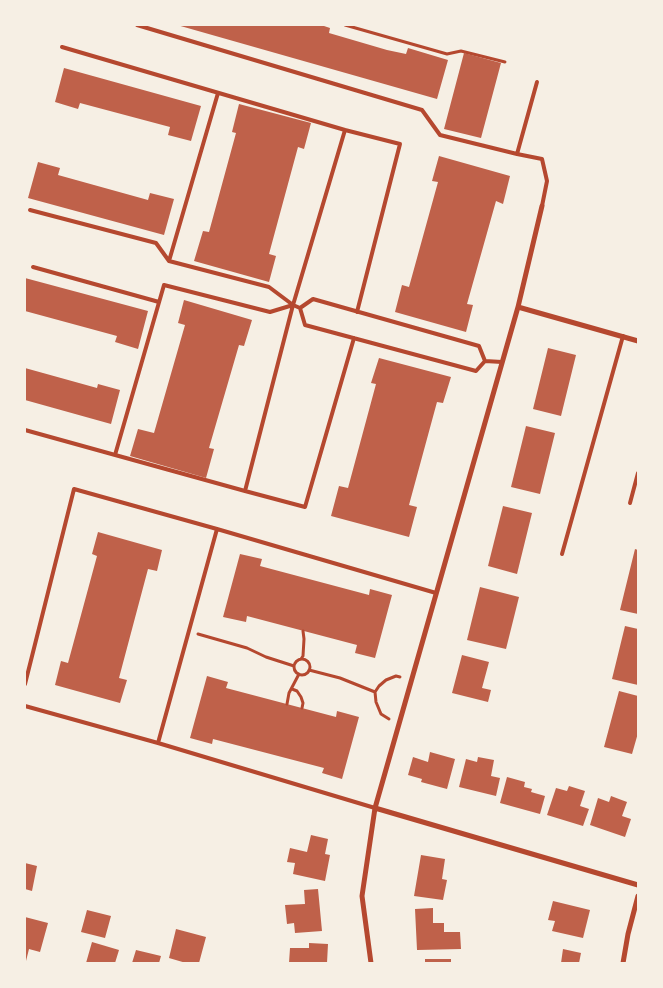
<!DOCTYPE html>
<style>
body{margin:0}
#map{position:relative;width:663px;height:988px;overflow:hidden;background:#f6efe4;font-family:Barlow,sans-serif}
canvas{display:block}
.frame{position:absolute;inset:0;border:26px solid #f6efe4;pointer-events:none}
</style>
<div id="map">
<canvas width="663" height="988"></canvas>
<div class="frame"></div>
</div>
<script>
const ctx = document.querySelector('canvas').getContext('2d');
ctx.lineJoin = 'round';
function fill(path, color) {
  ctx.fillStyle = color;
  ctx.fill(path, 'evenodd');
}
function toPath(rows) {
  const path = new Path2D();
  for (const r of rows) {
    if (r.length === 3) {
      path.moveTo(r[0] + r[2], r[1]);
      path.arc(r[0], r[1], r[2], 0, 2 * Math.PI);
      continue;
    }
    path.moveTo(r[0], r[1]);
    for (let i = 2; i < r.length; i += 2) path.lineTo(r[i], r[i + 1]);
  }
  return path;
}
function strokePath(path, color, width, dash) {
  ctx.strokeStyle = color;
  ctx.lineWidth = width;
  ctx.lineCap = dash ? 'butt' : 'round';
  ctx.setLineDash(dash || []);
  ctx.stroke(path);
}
fill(toPath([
 [177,25,321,25,330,28,329,33,387,50,406,54,408,48,448,60,437,99],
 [464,53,501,63,481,138,444,129],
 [64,68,201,106,191,141,168,135,170,127,80,103,78,109,55,102],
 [239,104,311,123,304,149,298,147,269,254,276,256,269,282,194,261,203,231,209,232,236,133,232,132],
 [439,156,510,176,503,204,496,201,467,304,473,305,466,332,395,312,402,285,409,287,438,182,432,181],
 [38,162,60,168,58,175,148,200,150,193,174,199,164,235,28,198],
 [25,278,148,311,138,349,115,342,117,336,25,311],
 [184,300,252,320,244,346,239,345,209,448,214,449,206,478,130,456,138,429,154,433,185,325,178,323],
 [548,348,576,355,561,416,533,409],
 [379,358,451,377,443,403,437,402,409,505,417,507,409,537,331,516,339,486,348,488,376,384,371,383],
 [25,368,97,388,98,384,120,390,111,424,25,400],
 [526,426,555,433,540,494,511,487],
 [503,506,532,513,517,574,488,566],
 [98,532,162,550,157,571,148,569,119,678,127,680,120,703,55,685,61,661,68,663,97,556,92,554],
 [635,549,638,550,638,614,620,610],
 [240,554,262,559,260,566,369,595,370,589,392,595,375,658,355,653,357,645,247,616,246,622,223,617],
 [480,587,519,597,506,649,467,640],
 [625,626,638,629,638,685,612,679],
 [462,655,489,662,482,688,491,690,488,702,452,693],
 [207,676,228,682,226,688,336,717,337,711,359,717,342,779,322,773,324,768,213,739,212,744,190,738],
 [619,691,638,696,638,733,632,754,604,747],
 [430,752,455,759,447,789,421,782,422,779,408,775,413,757,428,762],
 [478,757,494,760,491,776,500,778,496,796,459,787,466,759,477,762],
 [507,777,525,782,524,787,532,789,531,792,545,796,540,814,500,803],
 [569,786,585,791,580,806,589,809,583,826,547,815,556,788,567,791],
 [611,796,627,802,622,816,631,819,625,837,590,825,598,798,609,802],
 [311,835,328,839,325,854,330,855,325,881,293,874,295,863,287,862,290,848,307,852],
 [421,855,445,859,442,879,447,880,443,900,414,896],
 [25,863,37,866,32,891,25,889],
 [318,889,322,931,295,933,294,923,287,924,285,905,305,904,304,890],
 [553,901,590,910,583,938,552,931,555,921,548,920],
 [433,908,433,923,444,923,444,932,460,932,461,949,417,950,415,909],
 [87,910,111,916,105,938,81,932],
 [25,917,48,923,40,952,29,949,26,961],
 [176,929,206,937,199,963,186,963,169,958],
 [92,942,119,950,115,963,86,963],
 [309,943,328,944,327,963,289,963,290,948,309,948],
 [563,949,581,953,579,963,561,963],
 [136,950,161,956,159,963,132,963],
 [425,959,451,959,451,963,425,963]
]), '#bf614a');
strokePath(toPath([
 [345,25,447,54,461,51,505,62],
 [198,634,247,648,266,657,294,666],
 [301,659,303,656,304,639,303,631],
 [302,667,8],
 [309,670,340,678,375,692,379,686,386,680,396,676,400,677],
 [292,689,297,691,301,697,303,703,302,708],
 [375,692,376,702,381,714,389,719],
 [287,704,289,693,299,674]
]), '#b5482f', 3);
strokePath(toPath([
 [137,25,422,110,440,135,517,154,537,82],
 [62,47,345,130],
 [218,93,169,261,269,287,293,305,300,308],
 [517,154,542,159,547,181,542,206],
 [30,210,156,243,169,261],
 [33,267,159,302],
 [313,299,479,346,485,361,476,371,305,325,300,308,313,299],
 [485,361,502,362],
 [25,430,245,491,293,305,345,130,400,144,357,312],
 [115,455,164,285,270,312,293,305],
 [245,491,305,507,354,338],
 [630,503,638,473],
 [217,529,158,743,375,808],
 [562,554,623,336],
 [25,684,74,489,217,529,436,593],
 [25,706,158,743]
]), '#b5482f', 4);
strokePath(toPath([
 [518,307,638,341],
 [375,808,638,885],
 [371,963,362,896,375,808,518,307,542,206],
 [623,963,628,934,638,896]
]), '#b5482f', 5);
</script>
